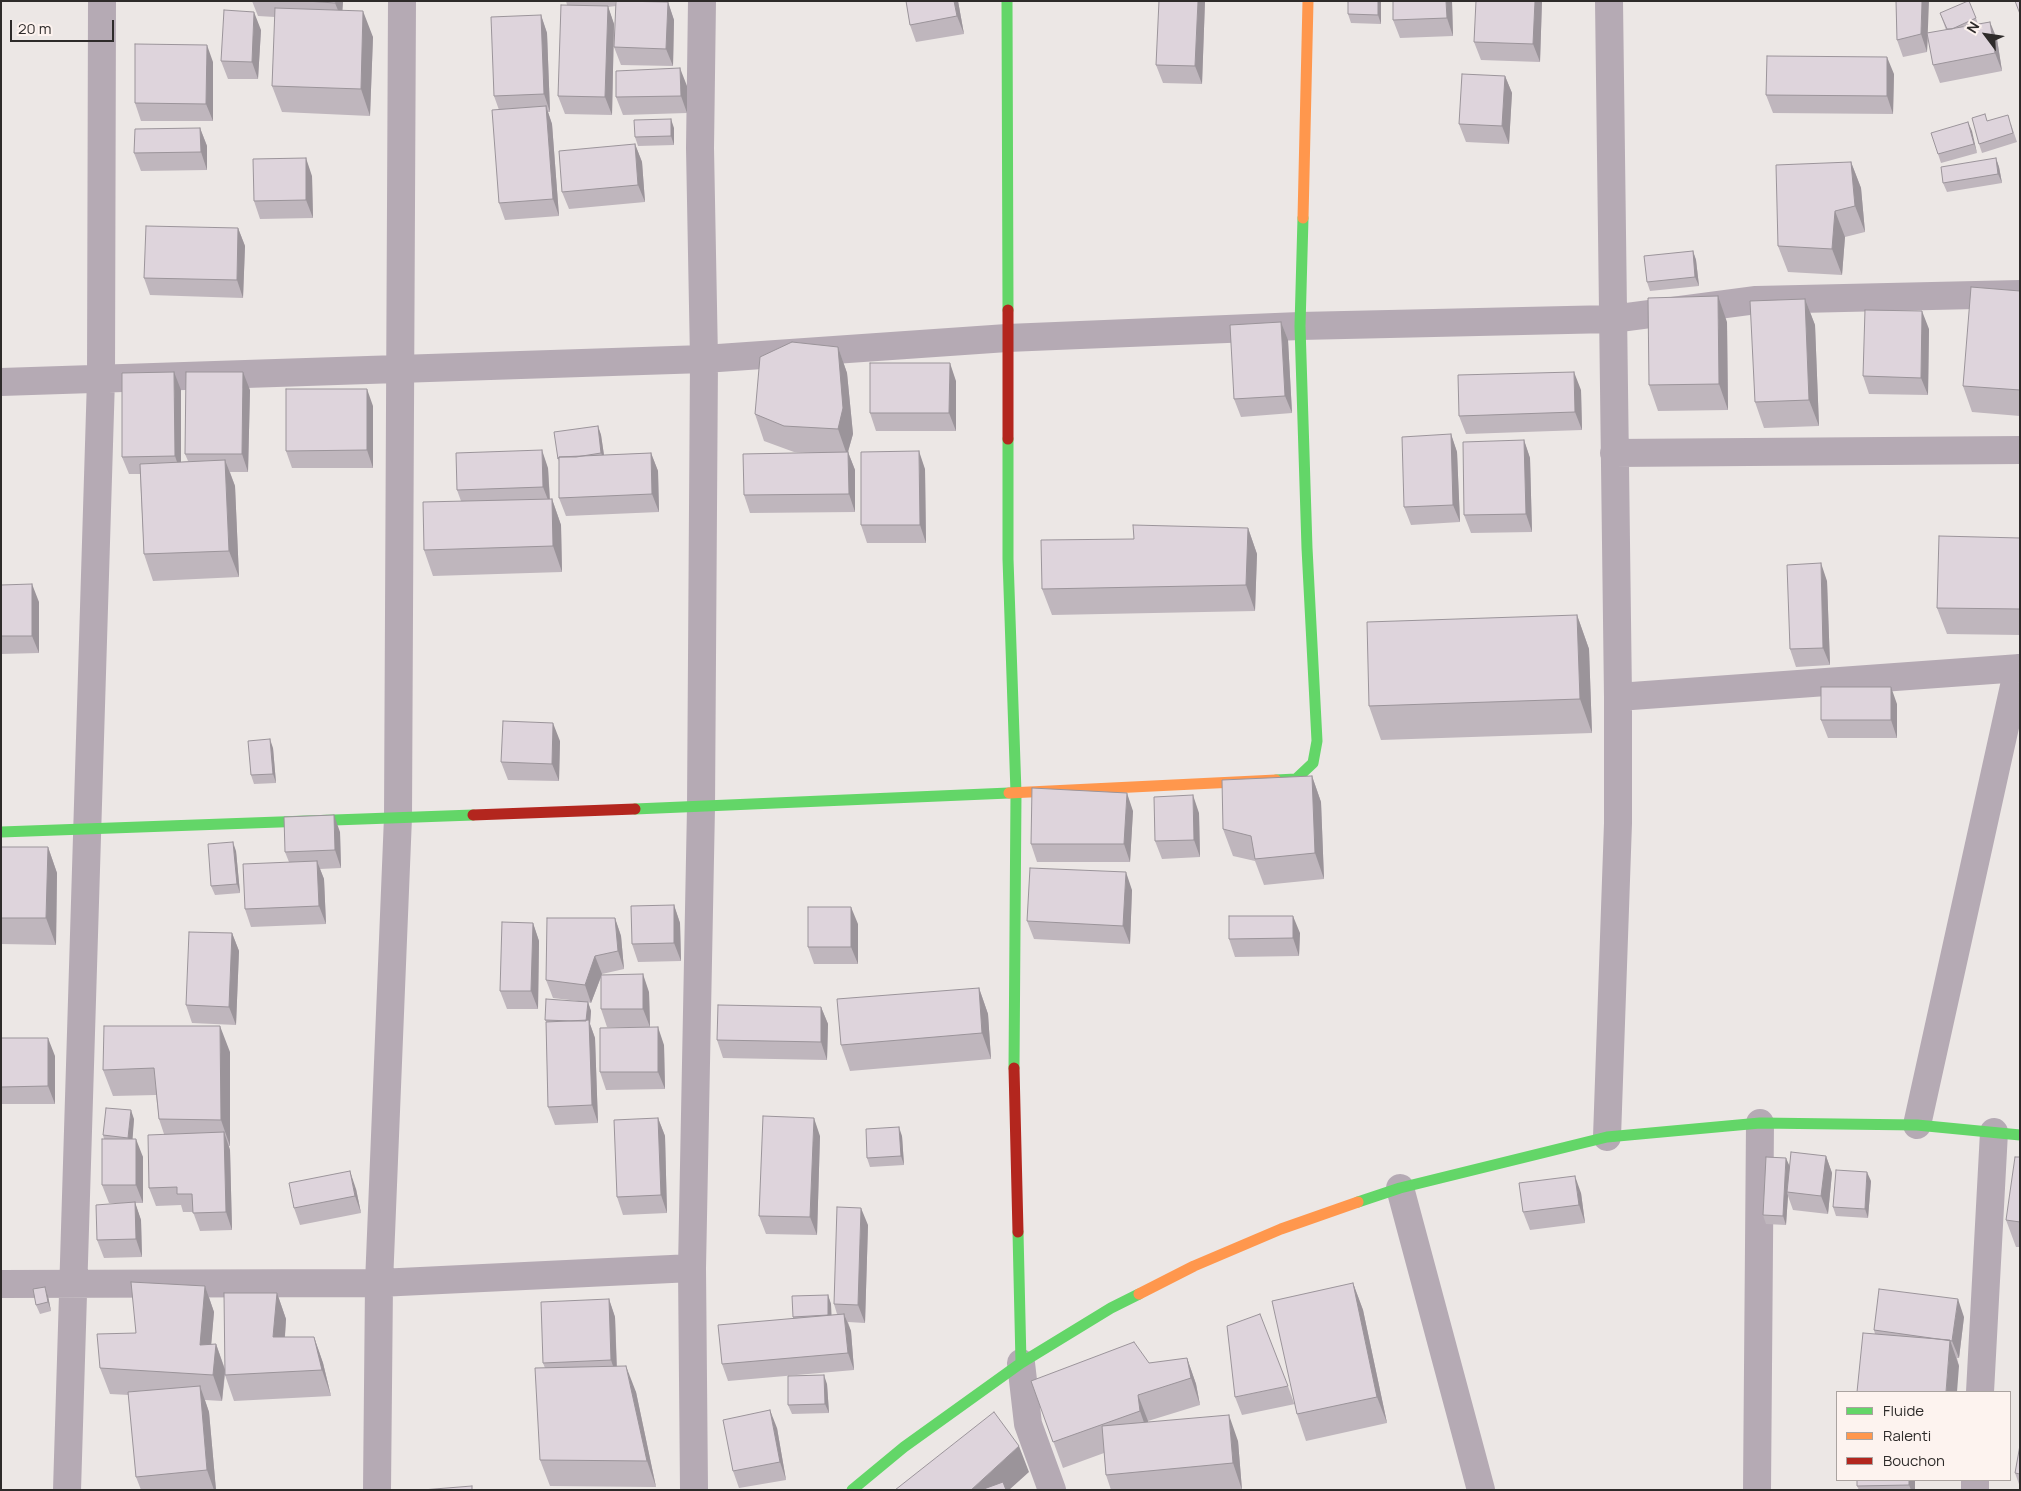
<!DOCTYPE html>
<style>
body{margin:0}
#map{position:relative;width:2021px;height:1491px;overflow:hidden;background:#ece7e5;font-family:Manrope,sans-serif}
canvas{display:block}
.frame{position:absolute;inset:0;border:2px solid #2e2b2a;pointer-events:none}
.legend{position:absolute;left:1836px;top:1391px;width:175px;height:90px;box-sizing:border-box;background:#fdf3ef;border:1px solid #aaa3a0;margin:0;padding:6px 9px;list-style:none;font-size:15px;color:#2e2b2a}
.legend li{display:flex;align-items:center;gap:10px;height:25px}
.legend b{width:25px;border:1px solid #aaa3a0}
.north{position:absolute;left:1961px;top:10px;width:50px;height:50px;-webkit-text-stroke:4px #fdf3ef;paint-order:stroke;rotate:301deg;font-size:14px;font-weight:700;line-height:20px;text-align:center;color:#2e2b2a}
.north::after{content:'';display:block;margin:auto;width:18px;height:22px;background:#2e2b2a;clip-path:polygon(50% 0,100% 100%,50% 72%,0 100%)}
.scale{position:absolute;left:10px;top:20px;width:104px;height:22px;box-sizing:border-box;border:2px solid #2e2b2a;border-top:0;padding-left:6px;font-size:15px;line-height:18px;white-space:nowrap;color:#2e2b2a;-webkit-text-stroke:4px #fdf3ef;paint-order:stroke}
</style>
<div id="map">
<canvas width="2021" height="1491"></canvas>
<div class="frame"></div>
<ul class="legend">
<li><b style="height:6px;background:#63d668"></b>Fluide</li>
<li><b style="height:6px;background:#ff974d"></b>Ralenti</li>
<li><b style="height:6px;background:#b3261e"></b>Bouchon</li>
</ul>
<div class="north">N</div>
<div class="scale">20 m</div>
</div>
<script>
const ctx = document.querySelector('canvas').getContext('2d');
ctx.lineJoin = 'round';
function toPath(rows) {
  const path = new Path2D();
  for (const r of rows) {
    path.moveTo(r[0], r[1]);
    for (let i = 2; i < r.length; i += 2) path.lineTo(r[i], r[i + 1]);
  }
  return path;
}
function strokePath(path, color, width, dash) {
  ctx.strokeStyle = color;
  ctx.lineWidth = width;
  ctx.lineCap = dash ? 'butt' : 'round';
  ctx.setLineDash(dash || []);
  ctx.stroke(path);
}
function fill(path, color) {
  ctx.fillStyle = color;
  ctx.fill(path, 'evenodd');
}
strokePath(toPath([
 [1,382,704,359,1007,338,1300,326,1612,319,1756,300,2020,294],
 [1614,453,2020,450],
 [1618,697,2020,668],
 [1917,1125,2018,668],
 [1607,1137,1618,823,1618,697,1609,1],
 [1400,1188,1481,1490],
 [1,1284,379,1283,692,1268],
 [1021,1363,1028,1424,1052,1490],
 [1980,1392,1994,1132],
 [67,1490,101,379,102,1],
 [377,1490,379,1283,398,817,402,1],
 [694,1490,692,1268,701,807,704,359,700,148,702,1],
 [1757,1490,1760,1123],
 [1975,1490,1975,1480]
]), '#b5aab4', 28);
strokePath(toPath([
 [1007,1,1008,310],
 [1008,439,1008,559,1016,793,1014,1068],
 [1276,780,1296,779,1313,763,1317,741,1307,548,1300,326,1303,218],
 [635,809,1009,793],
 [1,832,473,815],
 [1358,1202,1400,1188,1607,1137,1760,1123,1917,1125,2020,1135],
 [1018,1232,1021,1363],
 [852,1490,904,1447,1021,1363,1111,1308,1139,1294]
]), '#63d668', 11);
strokePath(toPath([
 [1303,218,1308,1],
 [1009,793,1276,780],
 [1139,1294,1194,1266,1281,1229,1358,1202]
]), '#ff974d', 11);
strokePath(toPath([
 [1008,310,1008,439],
 [473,815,635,809],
 [1014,1068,1018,1232]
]), '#b3261e', 11);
fill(toPath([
 [252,1,343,1,342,10,373,37,370,116,282,112,272,86,275,17,258,16],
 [566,1,615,1,616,6,608,7,614,24,612,115,565,114,558,96,567,5],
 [906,1,958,1,964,34,916,42,910,25],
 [1205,1,1202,84,1163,83,1156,65],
 [1348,1,1381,1,1381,24,1351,23,1348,14],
 [1452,1,1453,36,1400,38,1393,20],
 [1542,1,1540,62,1481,60,1474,42],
 [1896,1,1928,33,1946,30,1940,13,1976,18,1978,24,1997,39,2002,71,1940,83,1933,65,1928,35,1927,52,1903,57,1897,40],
 [668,2,674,20,673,66,621,65,614,47],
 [541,15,547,33,550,112,548,112,552,124,559,216,505,220,499,203,499,110,494,96],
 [261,30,258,79,228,79,221,61],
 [213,62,213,121,141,121,135,103],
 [1894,74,1893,114,1773,113,1766,95],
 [1505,76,1512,93,1509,144,1466,142,1459,124],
 [687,86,687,113,623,115,616,97],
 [1988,121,2011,124,2017,142,1982,153,1979,144],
 [1968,122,1977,153,1941,163,1938,154],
 [200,128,207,146,207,170,141,171,134,153],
 [674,128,674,145,638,146,635,137],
 [635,144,642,162,645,202,569,209,562,192],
 [1996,158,1999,167,2002,183,1947,192,1943,183],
 [1851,162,1861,188,1865,232,1845,237,1842,275,1788,272,1778,246],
 [312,176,313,218,260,219,254,201],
 [238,228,245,246,243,298,150,295,144,278],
 [1693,251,1696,260,1699,286,1650,291,1647,282],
 [2020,291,2020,416,1972,412,1963,386],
 [1805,299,1815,325,1819,426,1764,428,1755,402],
 [1281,322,1288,340,1292,413,1241,417,1234,399],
 [1727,322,1728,410,1658,411,1649,385],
 [1929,329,1928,395,1869,394,1863,376],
 [838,347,847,373,853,434,848,452,855,470,855,512,750,513,744,495,813,453,794,452,764,441,755,414],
 [956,381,956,431,876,431,870,413],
 [181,390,181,462,188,461,185,454,250,390,248,472,230,472,235,486,239,577,153,581,144,554,140,474,129,474,122,457],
 [1581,390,1582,430,1466,434,1459,416],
 [373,406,373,468,292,468,286,451],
 [598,426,601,435,604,455,651,453,658,471,659,512,566,516,559,498,559,461,558,459],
 [1451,434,1457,452,1460,522,1411,525,1404,507],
 [1524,440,1530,458,1532,532,1471,533,1464,515],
 [548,468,550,499,552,499,561,525,562,572,433,576,424,550,461,501,457,490],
 [925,469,926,543,867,543,861,525],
 [1248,528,1257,554,1255,611,1052,615,1042,589,1134,539],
 [2020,538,2020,635,1947,634,1937,608],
 [1827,581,1830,665,1796,667,1790,649],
 [1,585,39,602,39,653,1,654],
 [1577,615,1589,649,1592,733,1381,740,1369,706],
 [1897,704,1897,738,1828,738,1821,720],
 [560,741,559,781,508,780,501,762],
 [273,748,276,783,254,784,251,775],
 [1312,776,1321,802,1324,879,1264,885,1255,861,1233,856,1223,829],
 [1133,811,1130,862,1037,862,1031,844],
 [1199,813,1200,857,1162,859,1155,841],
 [340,832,341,868,320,869,324,879,326,924,251,927,245,909,289,862,285,852],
 [1,847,48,847,57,873,56,945,1,944],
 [236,851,240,893,215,895,211,886],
 [1132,890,1130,944,1034,939,1027,921],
 [674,905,680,923,681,961,638,962,632,944],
 [615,918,621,936,624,969,602,974,601,975,649,992,650,1027,607,1027,601,1009,601,977,591,1003,588,1002,591,1011,590,1024,595,1038,598,1123,555,1125,548,1107,546,1022,545,1020,578,1001,553,998,546,980],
 [533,923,539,941,538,1009,507,1009,500,991],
 [858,924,858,964,814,964,808,947],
 [232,933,239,951,236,1025,192,1023,186,1005],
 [1300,933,1299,956,1235,957,1229,939],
 [979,988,988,1014,991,1059,850,1071,841,1045],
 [821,1007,828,1024,827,1060,723,1058,717,1040],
 [1,1038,55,1056,55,1104,1,1104],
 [664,1045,665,1089,606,1090,600,1072],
 [230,1052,230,1146,229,1146,230,1150,232,1230,200,1231,193,1212,183,1212,181,1205,156,1206,149,1188,164,1134,159,1119,156,1095,113,1096,103,1070],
 [658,1118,665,1136,667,1213,623,1215,617,1197],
 [134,1119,132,1139,143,1157,143,1203,135,1203,141,1220,142,1257,104,1258,97,1240,125,1203,109,1203,102,1185,104,1139,103,1135],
 [820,1136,817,1235,766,1234,759,1216],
 [902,1136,904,1165,870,1167,867,1158],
 [1826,1156,1832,1173,1828,1214,1793,1210,1788,1196,1786,1225,1766,1224,1763,1215,1789,1166],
 [2020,1157,2020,1247,2016,1247,2006,1220],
 [1871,1181,1868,1218,1836,1216,1833,1207],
 [356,1189,361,1213,300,1225,294,1208],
 [1581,1193,1585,1223,1530,1230,1523,1212],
 [868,1225,865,1323,848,1322,851,1331,854,1370,728,1381,722,1364,793,1318,793,1317,828,1295,831,1304,831,1315,837,1314,834,1304],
 [1353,1283,1363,1310,1387,1423,1306,1441,1297,1414,1295,1404,1242,1415,1235,1397,1288,1386,1294,1403],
 [205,1286,214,1312,211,1344,216,1344,225,1369,277,1293,286,1319,285,1337,314,1337,323,1363,331,1396,234,1401,225,1375,222,1401,205,1400,209,1412,216,1490,141,1490,136,1477,129,1395,110,1394,100,1368,136,1333],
 [45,1287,48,1296,51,1311,40,1314,36,1305],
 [609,1299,615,1317,617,1366,636,1392,656,1487,550,1486,540,1460,545,1368,543,1363],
 [1964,1317,1959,1358,1957,1358,1959,1366,1875,1334,1874,1330],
 [1187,1358,1196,1384,1200,1405,1148,1421,1148,1422,1238,1441,1242,1490,1111,1490,1106,1475,1104,1453,1063,1468,1031,1381],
 [827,1384,829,1413,792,1414,788,1405],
 [777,1428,786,1480,739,1488,733,1471],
 [2020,1445,2020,1487,2015,1473],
 [1857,1480,1915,1480,1915,1490,1859,1490,1857,1486]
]), '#bfb6bd');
fill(toPath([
 [336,1,343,1,342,20,335,3],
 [954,1,958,1,964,34,957,16],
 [1198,1,1205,1,1202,84,1195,66],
 [1378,1,1381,1,1381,24,1378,15],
 [1446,1,1452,1,1453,36,1447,18],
 [1535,1,1542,1,1540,62,1533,44],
 [1922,1,1929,1,1927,52,1921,34],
 [668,2,674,20,673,66,666,49],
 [608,6,614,24,612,115,605,97],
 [363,11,373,37,370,116,361,89],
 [254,12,261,30,258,79,252,62],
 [541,15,547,33,550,112,544,94],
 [1990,22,1997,39,2002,71,1995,53],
 [207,45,213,62,213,121,206,104],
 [1887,57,1894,74,1893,114,1887,96],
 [680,68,687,86,687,113,681,96],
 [1505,76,1512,93,1509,144,1502,126],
 [546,106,552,124,559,216,553,199],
 [671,119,674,128,674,145,671,136],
 [1968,122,1972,131,1977,153,1974,144],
 [200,128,207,146,207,170,201,152],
 [635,144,642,162,645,202,638,185],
 [306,158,312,176,313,218,306,200],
 [1996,158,1999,167,2002,183,1998,174],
 [1851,162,1861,188,1865,232,1855,206],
 [1835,211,1845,237,1842,275,1832,249],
 [238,228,245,246,243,298,237,280],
 [1693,251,1696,260,1699,286,1695,277],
 [1718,296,1727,322,1728,410,1719,384],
 [1805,299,1815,325,1819,426,1809,400],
 [1922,311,1929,329,1928,395,1921,378],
 [1281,322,1288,340,1292,413,1285,396],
 [838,347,847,373,853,434,847,455,838,429],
 [950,363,956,381,956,431,949,413],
 [174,372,181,390,181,474,175,456],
 [243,372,250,390,248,472,242,454],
 [1574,372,1581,390,1582,430,1575,412],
 [367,389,373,406,373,468,367,450],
 [598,426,601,435,605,462,601,453],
 [1451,434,1457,452,1460,522,1453,505],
 [1524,440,1530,458,1532,532,1526,514],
 [542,450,548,468,550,505,543,487],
 [919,451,925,469,926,543,920,525],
 [848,452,855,470,855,512,849,494],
 [651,453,658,471,659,512,652,494],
 [225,460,235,486,239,577,229,551],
 [552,499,561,525,562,572,553,546],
 [1248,528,1257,554,1255,611,1246,585],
 [1821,563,1827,581,1830,665,1823,648],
 [32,584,39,602,39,653,32,636],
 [1577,615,1589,649,1592,733,1580,699],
 [1891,687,1897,704,1897,738,1891,720],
 [553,723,560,741,559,781,552,764],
 [270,739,273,748,276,783,273,774],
 [1312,776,1321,802,1324,879,1315,853],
 [1127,793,1133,811,1130,862,1124,844],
 [1193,795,1199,813,1200,857,1194,840],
 [334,815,340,832,341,868,335,850],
 [233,842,236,851,240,893,237,884],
 [48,847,57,873,56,945,46,918],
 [317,861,324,879,326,924,319,906],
 [1126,872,1132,890,1130,944,1123,926],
 [674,905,680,923,681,961,674,943],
 [851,907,858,924,858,964,851,947],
 [1293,916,1300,933,1299,956,1293,938],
 [615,918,621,936,624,969,618,951],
 [533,923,539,941,538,1009,531,991],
 [232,933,239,951,236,1025,229,1007],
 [595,956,602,974,591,1003,585,985],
 [643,974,649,992,650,1027,643,1009],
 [979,988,988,1014,991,1059,982,1033],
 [588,1002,591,1011,590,1024,595,1038,598,1123,592,1105,586,1022],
 [821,1007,828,1024,827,1060,821,1042],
 [220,1026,230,1052,230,1146,221,1120],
 [658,1027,664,1045,665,1089,658,1072],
 [48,1038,55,1056,55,1104,48,1086],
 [131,1110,134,1119,132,1147,128,1138],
 [658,1118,665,1136,667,1213,661,1195],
 [814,1118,820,1136,817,1235,810,1217],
 [899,1127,902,1136,904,1165,901,1156],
 [224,1132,230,1150,232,1230,226,1212],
 [136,1139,143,1157,143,1203,136,1185],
 [1826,1156,1832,1173,1828,1214,1821,1196],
 [1786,1158,1790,1167,1787,1192,1788,1196,1786,1225,1783,1216],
 [350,1171,356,1189,361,1213,355,1196],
 [1867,1172,1871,1181,1868,1218,1865,1209],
 [1575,1176,1581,1193,1585,1223,1579,1205],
 [135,1202,141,1220,142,1257,136,1239],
 [861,1208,868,1225,865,1323,858,1305],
 [1353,1283,1363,1310,1387,1423,1377,1397],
 [205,1286,214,1312,209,1371,200,1345],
 [45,1287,48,1296,51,1311,48,1302],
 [277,1293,286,1319,283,1363,273,1337],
 [828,1295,831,1304,832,1324,828,1315],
 [609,1299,615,1317,617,1378,611,1360],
 [1958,1299,1964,1317,1959,1358,1952,1341],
 [844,1314,851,1331,854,1370,848,1353],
 [314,1337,323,1363,331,1396,322,1370],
 [1950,1340,1959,1366,1957,1392,1946,1392],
 [216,1344,225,1370,222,1401,213,1375],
 [1187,1358,1196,1384,1200,1405,1191,1378],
 [626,1366,636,1392,656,1487,647,1461],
 [824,1375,827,1384,829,1413,825,1404],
 [200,1386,209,1412,216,1490,214,1490,207,1470],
 [1138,1395,1148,1421,1149,1437,1140,1411],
 [770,1410,777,1428,786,1480,780,1462],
 [1229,1415,1238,1441,1242,1490,1233,1463],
 [1019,1446,1029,1472,1009,1490,971,1490],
 [1909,1480,1915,1480,1915,1490,1911,1490,1909,1485]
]), '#9b949a');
const building = toPath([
 [306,1,336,1,335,3,306,1],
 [616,1,668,2,666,49,614,47,616,1],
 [906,1,954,1,957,16,910,25,906,1],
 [1159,1,1198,1,1195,66,1156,65,1159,1],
 [1348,1,1378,1,1378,15,1348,14,1348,1],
 [1393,1,1446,1,1447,18,1393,20,1393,1],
 [1476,1,1535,1,1533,44,1474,42,1476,1],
 [1896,1,1922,1,1921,34,1897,40,1896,1],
 [1968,1,1969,1,1976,18,1952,29,1947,29,1940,13,1968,1],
 [2015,1,2020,1,2020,14,2015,1],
 [561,5,608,6,605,97,558,96,561,5],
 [275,8,363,11,361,89,272,86,275,8],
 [224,10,254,12,252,62,221,61,224,10],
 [541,15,544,94,494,96,491,17,541,15],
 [1990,22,1995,53,1933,65,1927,33,1990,22],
 [135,44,207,45,206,104,135,103,135,44],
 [1767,56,1887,57,1887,96,1766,95,1767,56],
 [680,68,681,96,616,97,616,71,680,68],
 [1462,74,1505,76,1502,126,1459,124,1462,74],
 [546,106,553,199,499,203,492,110,546,106],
 [1985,114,1987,121,2008,115,2013,133,1979,144,1972,118,1985,114],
 [671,119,671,136,635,137,634,120,671,119],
 [1968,122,1974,144,1938,154,1931,133,1968,122],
 [200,128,201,152,134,153,135,129,200,128],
 [635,144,638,185,562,192,559,151,635,144],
 [306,158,306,200,254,201,253,159,306,158],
 [1996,158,1998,174,1943,183,1941,167,1996,158],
 [1851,162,1855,206,1835,211,1832,249,1778,246,1776,165,1851,162],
 [146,226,238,228,237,280,144,278,146,226],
 [1693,251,1695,277,1647,282,1644,256,1693,251],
 [1971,287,2020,291,2020,390,1963,386,1971,287],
 [1718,296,1719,384,1649,385,1648,298,1718,296],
 [1805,299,1809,400,1755,402,1750,301,1805,299],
 [1865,310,1922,311,1921,378,1863,376,1865,310],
 [1281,322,1285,396,1234,399,1230,325,1281,322],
 [792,342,838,347,843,408,838,429,784,426,755,414,760,357,792,342],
 [870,363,950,363,949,413,870,413,870,363],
 [174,372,175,456,122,457,122,373,174,372],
 [186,372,243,372,242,454,185,454,186,372],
 [1574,372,1575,412,1459,416,1458,375,1574,372],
 [286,389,367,389,367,450,286,451,286,389],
 [598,426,601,453,576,457,559,457,558,459,554,432,598,426],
 [1451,434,1453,505,1404,507,1402,437,1451,434],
 [1524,440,1526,514,1464,515,1463,442,1524,440],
 [542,450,543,487,457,490,456,453,542,450],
 [919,451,920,525,861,525,861,452,919,451],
 [848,452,849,494,744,495,743,454,848,452],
 [651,453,652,494,559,498,559,457,651,453],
 [225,460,229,551,144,554,140,464,225,460],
 [552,499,553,546,424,550,423,502,552,499],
 [1133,525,1248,528,1246,585,1042,589,1041,540,1134,539,1133,525],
 [1939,536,2020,538,2020,609,1937,608,1939,536],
 [1821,563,1823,648,1790,649,1787,565,1821,563],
 [32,584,32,636,1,636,1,585,32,584],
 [1577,615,1580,699,1369,706,1367,622,1577,615],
 [1821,687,1891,687,1891,720,1821,720,1821,687],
 [503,721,553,723,552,764,501,762,503,721],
 [270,739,273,774,251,775,248,741,270,739],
 [1312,776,1315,853,1255,859,1251,836,1223,829,1222,780,1312,776],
 [1032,788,1127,793,1124,844,1031,844,1032,788],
 [1193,795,1194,840,1155,841,1154,797,1193,795],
 [334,815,335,850,285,852,284,817,334,815],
 [233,842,237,884,211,886,208,844,233,842],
 [1,847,48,847,46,918,1,918,1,847],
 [317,861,319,906,245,909,243,864,317,861],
 [1030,868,1126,872,1123,926,1027,921,1030,868],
 [674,905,674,943,632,944,631,906,674,905],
 [808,907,851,907,851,947,808,947,808,907],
 [1229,916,1293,916,1293,938,1229,939,1229,916],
 [547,918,615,918,618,951,595,956,585,985,546,980,547,918],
 [502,922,533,923,531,991,500,991,502,922],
 [189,932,232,933,229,1007,186,1005,189,932],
 [643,974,643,1009,601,1009,601,975,643,974],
 [979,988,982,1033,841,1045,837,999,979,988],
 [546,999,588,1002,586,1021,572,1021,545,1020,546,999],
 [718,1005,821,1007,821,1042,717,1040,718,1005],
 [589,1020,592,1105,548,1107,546,1022,589,1020],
 [104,1026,220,1026,221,1120,159,1119,154,1068,103,1070,104,1026],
 [658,1027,658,1072,600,1072,600,1028,658,1027],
 [1,1038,48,1038,48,1086,1,1087,1,1038],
 [106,1108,131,1110,128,1138,103,1135,106,1108],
 [763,1116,814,1118,810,1217,759,1216,763,1116],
 [658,1118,661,1195,617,1197,614,1120,658,1118],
 [899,1127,901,1156,867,1158,866,1129,899,1127],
 [224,1132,226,1212,193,1213,192,1194,177,1194,177,1187,149,1188,148,1135,224,1132],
 [102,1139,136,1139,136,1185,102,1185,102,1139],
 [1791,1152,1826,1156,1821,1196,1787,1192,1791,1152],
 [1766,1157,1786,1158,1783,1216,1763,1215,1766,1157],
 [2015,1157,2020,1157,2020,1222,2006,1220,2015,1157],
 [1836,1170,1867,1172,1865,1209,1833,1207,1836,1170],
 [350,1171,355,1196,294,1208,289,1183,350,1171],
 [1575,1176,1579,1205,1523,1212,1519,1183,1575,1176],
 [135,1202,136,1239,97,1240,96,1205,135,1202],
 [837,1207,861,1208,858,1305,834,1304,837,1207],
 [131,1282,205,1286,200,1345,216,1344,213,1375,100,1368,97,1334,136,1333,131,1282],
 [1353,1283,1377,1397,1297,1414,1272,1301,1353,1283],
 [45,1287,48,1302,36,1305,33,1289,45,1287],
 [1879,1289,1958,1299,1952,1341,1874,1330,1879,1289],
 [224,1293,277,1293,273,1337,314,1337,322,1370,225,1375,224,1293],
 [828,1295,828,1315,793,1317,792,1296,828,1295],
 [609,1299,611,1360,543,1363,541,1302,609,1299],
 [844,1314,848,1353,722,1364,718,1325,844,1314],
 [1260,1314,1288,1386,1235,1397,1227,1326,1260,1314],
 [1863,1333,1950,1340,1946,1392,1857,1392,1863,1333],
 [1134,1342,1149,1363,1187,1358,1191,1378,1138,1395,1140,1411,1053,1442,1031,1381,1134,1342],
 [626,1366,647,1461,540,1460,535,1368,626,1366],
 [824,1375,825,1404,788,1405,788,1376,824,1375],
 [200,1386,207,1470,136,1477,128,1392,200,1386],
 [770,1410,780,1462,733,1471,723,1420,770,1410],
 [994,1412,1019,1446,971,1490,895,1490,994,1412],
 [1229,1415,1233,1463,1106,1475,1102,1426,1229,1415],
 [2020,1445,2020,1474,2015,1473,2020,1445],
 [1857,1480,1909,1480,1909,1485,1857,1486,1857,1480],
 [1003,1482,1006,1490,981,1490,1003,1482],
 [472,1486,472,1490,422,1490,472,1486]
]);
fill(building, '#ded4dc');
strokePath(building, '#9b949a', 1);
</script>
